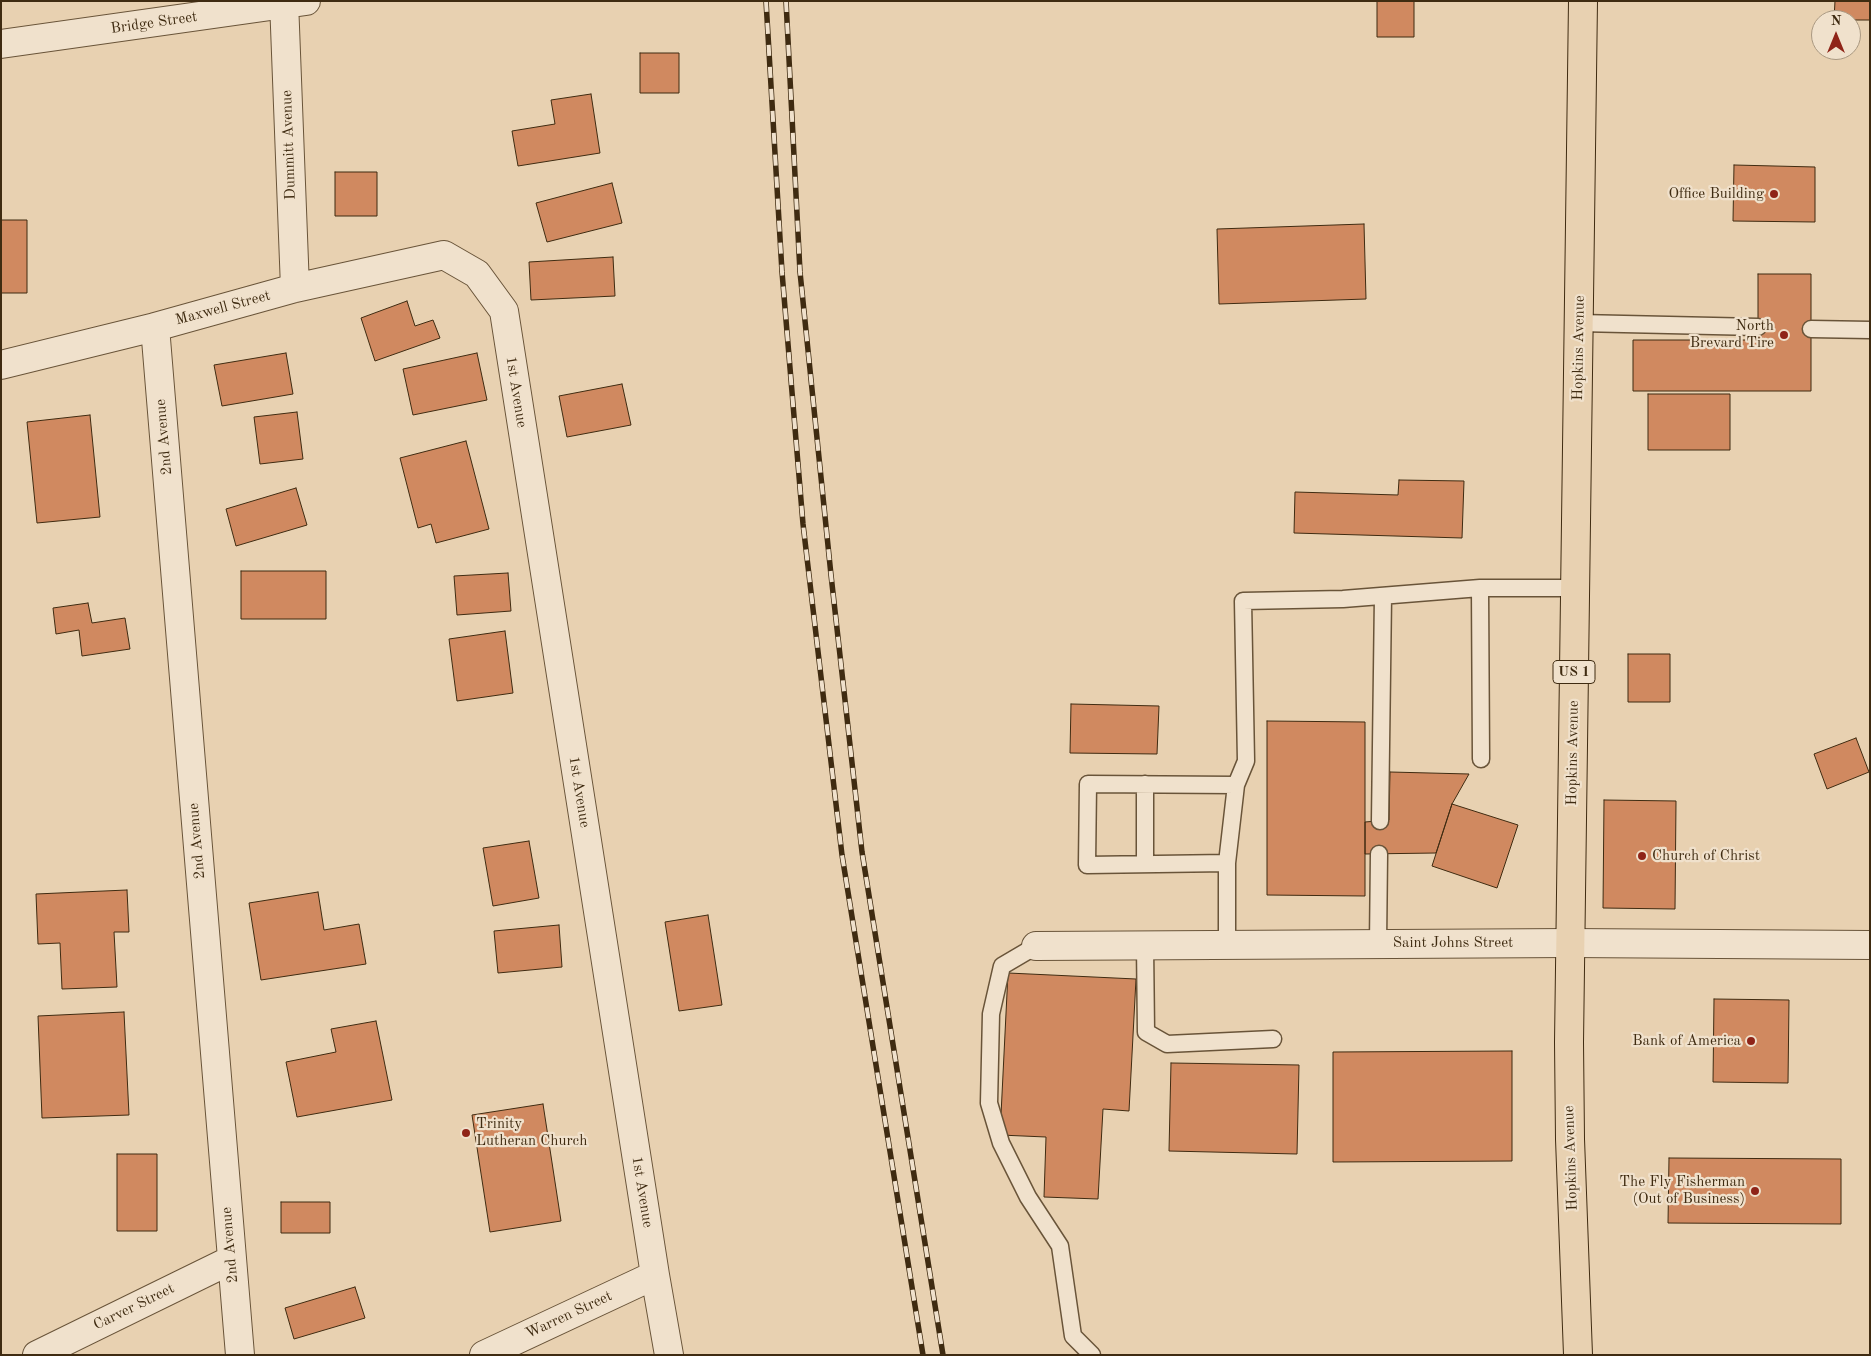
<!DOCTYPE html>
<style>
body{margin:0}
#map{position:relative;width:1871px;height:1356px;overflow:hidden;background:#e8d1b1;font-family:"Old Standard TT",serif}
canvas{display:block}
.frame{position:absolute;inset:0;border:2px solid #3f2b11;pointer-events:none}
.north{position:absolute;left:1811px;top:10px;width:50px;height:50px;box-sizing:border-box;background:#f0e1cc;border:1px solid #a99881;border-radius:50%;rotate:0deg;font-size:14px;font-weight:700;line-height:20px;text-align:center;color:#3f2b11}
.north::after{content:'';display:block;margin:auto;width:18px;height:22px;background:#8f2418;clip-path:polygon(50% 0,100% 100%,50% 72%,0 100%)}
</style>
<div id="map">
<canvas width="1871" height="1356"></canvas>
<div class="frame"></div>
<div class="north">N</div>
</div>
<script>
const ctx = document.querySelector('canvas').getContext('2d');
ctx.lineJoin = 'round';
function fill(path, color) {
  ctx.fillStyle = color;
  ctx.fill(path, 'evenodd');
}
function toPath(rows) {
  const path = new Path2D();
  for (const r of rows) {
    path.moveTo(r[0], r[1]);
    for (let i = 2; i < r.length; i += 2) path.lineTo(r[i], r[i + 1]);
  }
  return path;
}
function strokePath(path, color, width, dash) {
  ctx.strokeStyle = color;
  ctx.lineWidth = width;
  ctx.lineCap = dash ? 'butt' : 'round';
  ctx.setLineDash(dash || []);
  ctx.stroke(path);
}
function drawText(font, color, halo, rows, align = 'center') {
  ctx.font = font + ' "Old Standard TT",serif';
  ctx.lineWidth = 4.5;
  ctx.setLineDash([]);
  ctx.textBaseline = 'middle';
  ctx.strokeStyle = halo;
  ctx.fillStyle = color;
  for (const [text, x, y, turn = 0] of rows) {
    ctx.save();
    ctx.translate(x, y);
    ctx.rotate((+turn || 0) * Math.PI / 180);
    ctx.textAlign = isNaN(turn) ? turn : align;
    if (halo) ctx.strokeText(text, 0, 0);
    ctx.fillText(text, 0, 0);
    ctx.restore();
  }
}
const building = toPath([
 [1377,1,1414,1,1414,37,1377,37,1377,1],
 [1835,1,1870,1,1870,20,1834,20,1835,1],
 [640,53,679,53,679,93,640,93,640,53],
 [591,94,600,153,518,166,512,131,555,124,551,100,591,94],
 [1734,165,1815,167,1815,222,1733,221,1734,165],
 [335,172,377,172,377,216,335,216,335,172],
 [612,183,622,223,547,242,536,203,612,183],
 [1,220,27,220,27,293,1,293,1,220],
 [1364,224,1366,299,1219,304,1217,229,1364,224],
 [613,257,615,296,531,300,529,262,613,257],
 [1758,274,1811,274,1811,391,1633,391,1633,340,1758,340,1758,274],
 [407,301,415,326,433,320,440,338,375,361,361,318,407,301],
 [286,353,293,394,222,406,214,365,286,353],
 [477,353,487,400,413,415,403,369,477,353],
 [622,384,631,425,567,437,559,396,622,384],
 [1648,394,1730,394,1730,450,1648,450,1648,394],
 [297,412,303,459,260,464,254,417,297,412],
 [90,415,100,517,37,523,27,422,90,415],
 [466,441,489,529,436,543,431,524,418,528,400,458,466,441],
 [1399,480,1464,481,1462,538,1294,533,1295,492,1398,495,1399,480],
 [296,488,307,525,236,546,226,509,296,488],
 [241,571,326,571,326,619,241,619,241,571],
 [508,573,511,611,457,615,454,576,508,573],
 [88,603,92,623,125,618,130,649,82,656,79,630,56,634,53,608,88,603],
 [505,631,513,693,457,701,449,639,505,631],
 [1628,654,1670,654,1670,702,1628,702,1628,654],
 [1071,704,1159,706,1157,754,1070,753,1071,704],
 [1267,721,1365,722,1365,896,1267,895,1267,721],
 [1856,738,1869,772,1827,789,1814,754,1856,738],
 [1390,772,1469,774,1452,804,1436,853,1365,854,1365,822,1389,820,1390,772],
 [1604,800,1676,801,1675,909,1603,908,1604,800],
 [1452,804,1518,825,1497,888,1432,866,1452,804],
 [529,841,539,898,493,906,483,848,529,841],
 [127,890,129,932,114,932,117,987,62,989,60,943,38,944,36,894,127,890],
 [318,892,324,930,359,924,366,964,261,980,249,903,318,892],
 [708,915,722,1005,679,1011,665,922,708,915],
 [559,925,562,967,498,973,494,931,559,925],
 [1008,973,1136,979,1129,1111,1103,1109,1098,1199,1044,1197,1046,1137,1000,1135,1008,973],
 [1714,999,1789,1000,1788,1083,1713,1082,1714,999],
 [124,1012,129,1115,42,1118,38,1016,124,1012],
 [376,1021,392,1100,297,1117,286,1062,336,1052,331,1029,376,1021],
 [1512,1051,1512,1161,1333,1162,1333,1052,1512,1051],
 [1171,1063,1299,1065,1297,1154,1169,1151,1171,1063],
 [543,1104,561,1221,490,1232,472,1115,543,1104],
 [117,1154,157,1154,157,1231,117,1231,117,1154],
 [1669,1158,1841,1159,1841,1224,1668,1223,1669,1158],
 [281,1202,330,1202,330,1233,281,1233,281,1202],
 [355,1287,365,1318,294,1339,285,1308,355,1287]
]);
fill(building, '#d08960');
strokePath(building, '#3f2b11', 1);
const lane = toPath([
 [1579,323,1758,327],
 [1811,329,1870,330],
 [1480,588,1481,759],
 [1145,784,1145,864],
 [1380,821,1383,596],
 [1227,863,1087,865,1088,784,1236,785],
 [1378,944,1379,854],
 [1145,945,1146,1032,1167,1044,1273,1039],
 [1227,945,1227,863,1236,785,1246,761,1243,601,1343,599,1480,588,1575,588],
 [1036,946,1002,966,991,1014,989,1103,1001,1143,1028,1197,1060,1246,1073,1336,1092,1355]
]);
const street = toPath([
 [284,1,295,288],
 [1,44,306,1],
 [155,327,240,1355],
 [1,365,155,327,295,288,444,255,477,274,504,311,655,1275,669,1355],
 [1036,946,1570,943,1870,945],
 [37,1355,231,1260],
 [484,1355,655,1275]
]);
const primary = toPath([
 [1578,1355,1570,1139,1569,1042,1583,1]
]);
strokePath(lane, '#695439', 19);
strokePath(street, '#695439', 30);
strokePath(primary, '#3f2b11', 30);
strokePath(lane, '#f0e1cc', 16);
strokePath(street, '#f0e1cc', 28);
strokePath(primary, '#e8d1b1', 28);
const rail = toPath([
 [766,1,782,272,803,524,842,855,923,1355],
 [786,1,800,272,831,575,862,852,943,1355]
]);
strokePath(rail, '#3f2b11', 5.5);
strokePath(rail, '#f0e1cc', 4, [11]);
for (const [x, y, r, color] of [
 [1774,194,5,"#8f2418"],
 [1784,335,5,"#8f2418"],
 [1642,856,5,"#8f2418"],
 [1751,1041,5,"#8f2418"],
 [466,1133,5,"#8f2418"],
 [1755,1191,5,"#8f2418"]
]) {
  const dot = new Path2D();
  dot.arc(x, y, r, 0, 2 * Math.PI);
  ctx.fillStyle = color;
  ctx.fill(dot);
  strokePath(dot, '#f0e1cc', 2);
}
for (const [x, y, w] of [
 [1574,672,42]
]) {
  const box = new Path2D();
  box.roundRect(x - w / 2, y - 11.5, w, 23, 4);
  ctx.fillStyle = '#f0e1cc';
  ctx.fill(box);
  strokePath(box, '#3f2b11', 1);
}
drawText('bold 14px', '#3f2b11', null, [
 ["US 1",1574,672]
]);
drawText('15px', '#3f2b11', '#f0e1cc', [
 ["Bridge Street",154,23,-8],
 ["Dummitt Avenue",289,145,-92],
 ["Maxwell Street",223,308,-15],
 ["Hopkins Avenue",1579,348,-89],
 ["1st Avenue",516,392,81],
 ["2nd Avenue",164,437,-95],
 ["Hopkins Avenue",1573,753,-89],
 ["1st Avenue",579,792,81],
 ["2nd Avenue",197,841,-95],
 ["Saint Johns Street",1453,943],
 ["Hopkins Avenue",1571,1158,-92],
 ["1st Avenue",642,1192,81],
 ["2nd Avenue",230,1245,-95],
 ["Carver Street",134,1307,-26],
 ["Warren Street",569,1315,-25]
]);
drawText('15px', '#3f2b11', '#f0e1cc', [
 ["Office Building",1764,194],
 ["North",1774,326],
 ["Brevard Tire",1774,343],
 ["Church of Christ",1652,856,"left"],
 ["Bank of America",1741,1041],
 ["Trinity",476,1124,"left"],
 ["Lutheran Church",476,1141,"left"],
 ["The Fly Fisherman",1745,1182],
 ["(Out of Business)",1745,1199]
], 'right');
</script>
